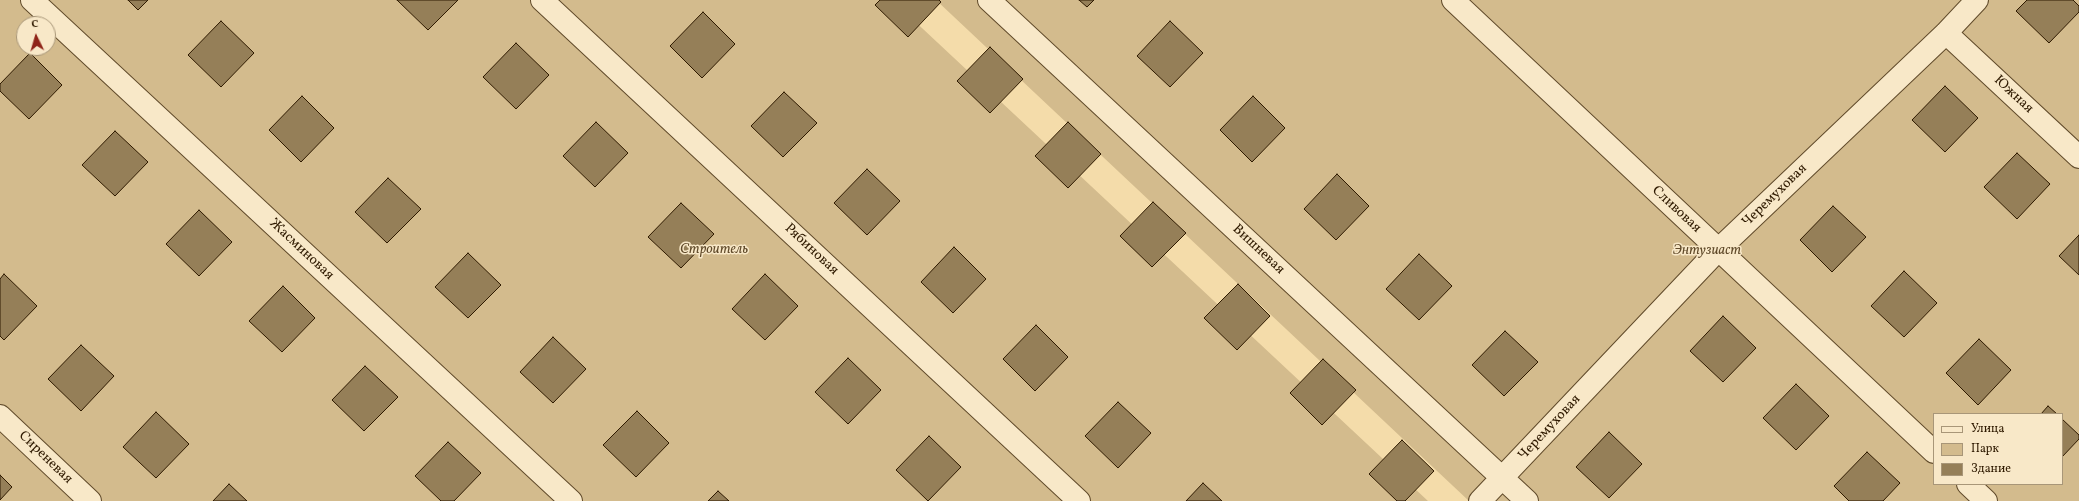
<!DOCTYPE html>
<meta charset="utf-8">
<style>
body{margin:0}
#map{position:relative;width:2079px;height:501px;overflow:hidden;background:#f4dcaa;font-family:Vollkorn,serif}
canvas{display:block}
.legend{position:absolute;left:1933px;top:413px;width:130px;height:72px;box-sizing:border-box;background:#f8e8c8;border:1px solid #a89678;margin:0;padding:5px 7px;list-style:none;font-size:12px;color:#2f1a00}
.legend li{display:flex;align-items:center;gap:8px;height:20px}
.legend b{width:20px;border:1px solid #a89678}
.north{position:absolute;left:16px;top:16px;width:40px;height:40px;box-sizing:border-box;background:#f8e8c8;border:1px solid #a89678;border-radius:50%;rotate:355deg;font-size:11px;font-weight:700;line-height:16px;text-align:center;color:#2f1a00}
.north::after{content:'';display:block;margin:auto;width:14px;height:18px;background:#8f2418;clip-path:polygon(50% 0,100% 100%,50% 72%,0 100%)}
</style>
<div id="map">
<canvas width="2079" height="501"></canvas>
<ul class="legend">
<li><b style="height:5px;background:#f8e8c8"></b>Улица</li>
<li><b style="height:11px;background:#d3bb8d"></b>Парк</li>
<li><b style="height:11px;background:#957f58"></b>Здание</li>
</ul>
<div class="north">С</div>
</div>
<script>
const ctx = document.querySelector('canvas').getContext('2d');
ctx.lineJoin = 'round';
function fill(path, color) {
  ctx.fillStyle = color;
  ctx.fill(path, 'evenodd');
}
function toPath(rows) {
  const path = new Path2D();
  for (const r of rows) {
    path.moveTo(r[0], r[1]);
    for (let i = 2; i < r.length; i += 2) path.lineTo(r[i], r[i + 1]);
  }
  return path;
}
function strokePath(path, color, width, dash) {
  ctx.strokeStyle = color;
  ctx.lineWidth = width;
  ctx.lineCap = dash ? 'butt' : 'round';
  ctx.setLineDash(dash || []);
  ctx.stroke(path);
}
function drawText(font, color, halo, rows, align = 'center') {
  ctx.font = font + ' Vollkorn,serif';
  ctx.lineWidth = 3;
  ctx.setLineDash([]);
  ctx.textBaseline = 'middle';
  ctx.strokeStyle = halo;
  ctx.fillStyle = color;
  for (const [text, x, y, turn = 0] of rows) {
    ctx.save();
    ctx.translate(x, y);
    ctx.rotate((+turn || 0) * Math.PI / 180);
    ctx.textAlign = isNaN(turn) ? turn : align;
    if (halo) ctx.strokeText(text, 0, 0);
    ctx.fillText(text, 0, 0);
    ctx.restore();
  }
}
fill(toPath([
 [0,0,892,0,1428,501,0,501],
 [24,24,48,24,48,48,24,48],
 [936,0,2079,0,2079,501,1469,501],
 [1934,414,2062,414,2062,484,1934,484]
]), '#d3bb8d');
const building = toPath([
 [128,0,148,0,138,10,128,0],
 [397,0,458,0,428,30,397,0],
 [880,0,939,0,941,2,908,37,875,5,880,0],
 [1079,0,1094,0,1087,7,1079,0],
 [2027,0,2073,0,2079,6,2079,12,2049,43,2016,11,2027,0],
 [703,12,735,44,702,78,670,46,703,12],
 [221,21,254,53,221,87,188,55,221,21],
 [1170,21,1203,53,1170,87,1137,56,1170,21],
 [516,43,549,75,516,109,483,77,516,43],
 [990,47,1023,79,990,113,957,81,990,47],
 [30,53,62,85,29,119,0,91,0,84,30,53],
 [1945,86,1978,118,1945,152,1912,120,1945,86],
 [784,92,817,123,783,157,751,126,784,92],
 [302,96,334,128,301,162,269,130,302,96],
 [1253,96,1285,128,1252,162,1220,130,1253,96],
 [596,122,628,153,595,187,563,156,596,122],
 [1068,122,1101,154,1068,188,1035,156,1068,122],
 [115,131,148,162,115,196,82,165,115,131],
 [2017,153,2050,184,2017,219,1984,187,2017,153],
 [867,169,900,201,867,235,834,203,867,169],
 [1337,174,1369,206,1336,240,1304,209,1337,174],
 [388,178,421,209,387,243,355,212,388,178],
 [1153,202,1186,233,1152,267,1120,236,1153,202],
 [681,203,714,234,681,268,648,237,681,203],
 [1833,206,1866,237,1832,272,1800,240,1833,206],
 [199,210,232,242,199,276,166,244,199,210],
 [2079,235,2079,275,2059,256,2079,235],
 [954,247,986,279,953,313,921,282,954,247],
 [468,253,501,285,468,318,435,287,468,253],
 [1419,254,1452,286,1419,320,1386,289,1419,254],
 [1904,271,1937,303,1904,337,1871,306,1904,271],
 [4,274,37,306,4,340,0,336,0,279,4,274],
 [765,274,798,306,765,340,732,309,765,274],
 [1238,284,1270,316,1237,350,1204,318,1238,284],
 [283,286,315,318,282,352,249,321,283,286],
 [1723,316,1756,348,1723,382,1690,351,1723,316],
 [1036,325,1068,357,1035,391,1003,359,1036,325],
 [1505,331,1538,362,1504,396,1472,365,1505,331],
 [553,337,586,369,553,403,520,372,553,337],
 [1979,339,2011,370,1978,405,1946,373,1979,339],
 [81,345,114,376,81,411,48,379,81,345],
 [848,358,881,390,848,424,815,392,848,358],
 [1323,359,1356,390,1322,425,1290,393,1323,359],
 [365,366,398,397,364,431,332,400,365,366],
 [1796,384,1829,416,1796,450,1763,418,1796,384],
 [1118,402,1151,433,1118,468,1085,436,1118,402],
 [2048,406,2057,414,2041,414,2048,406],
 [637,411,669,443,636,477,603,445,637,411],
 [156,412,189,444,156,478,123,447,156,412],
 [2062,419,2079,435,2079,439,2062,457,2062,419],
 [1609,432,1642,464,1609,498,1576,467,1609,432],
 [929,436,961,467,928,501,896,470,929,436],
 [1402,440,1434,471,1405,501,1397,501,1369,474,1402,440],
 [448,442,481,473,454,501,441,501,415,476,448,442],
 [1867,452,1900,483,1883,501,1849,501,1834,486,1867,452],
 [0,475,12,487,0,500,0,475],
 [1203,483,1222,501,1186,501,1203,483],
 [229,484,247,501,213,501,229,484],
 [718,491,729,501,708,501,718,491]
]);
fill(building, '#957f58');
strokePath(building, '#2f1a00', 1);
const minor = toPath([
 [32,0,571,501],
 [542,0,1079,501],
 [989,0,1527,501],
 [1453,0,1934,452],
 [1946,33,2079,157],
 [0,416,90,501],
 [1968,484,1986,501],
 [1480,501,1718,250,1946,33,1977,0]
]);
strokePath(minor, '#604a2a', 24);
strokePath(minor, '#f8e8c8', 22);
drawText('14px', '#2f1a00', '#f8e8c8', [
 ["Южная",2013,95,43],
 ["Черемуховая",1775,196,-44],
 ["Сливовая",1676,210,43],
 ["Жасминовая",301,250,43],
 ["Рябиновая",811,250,43],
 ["Вишневая",1258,250,43],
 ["Черемуховая",1550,428,-47],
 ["Сиреневая",45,458,44]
]);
drawText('italic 14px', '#604a2a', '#f8e8c8', [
 ["Строитель",714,250],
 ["Энтузиаст",1707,251]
]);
</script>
